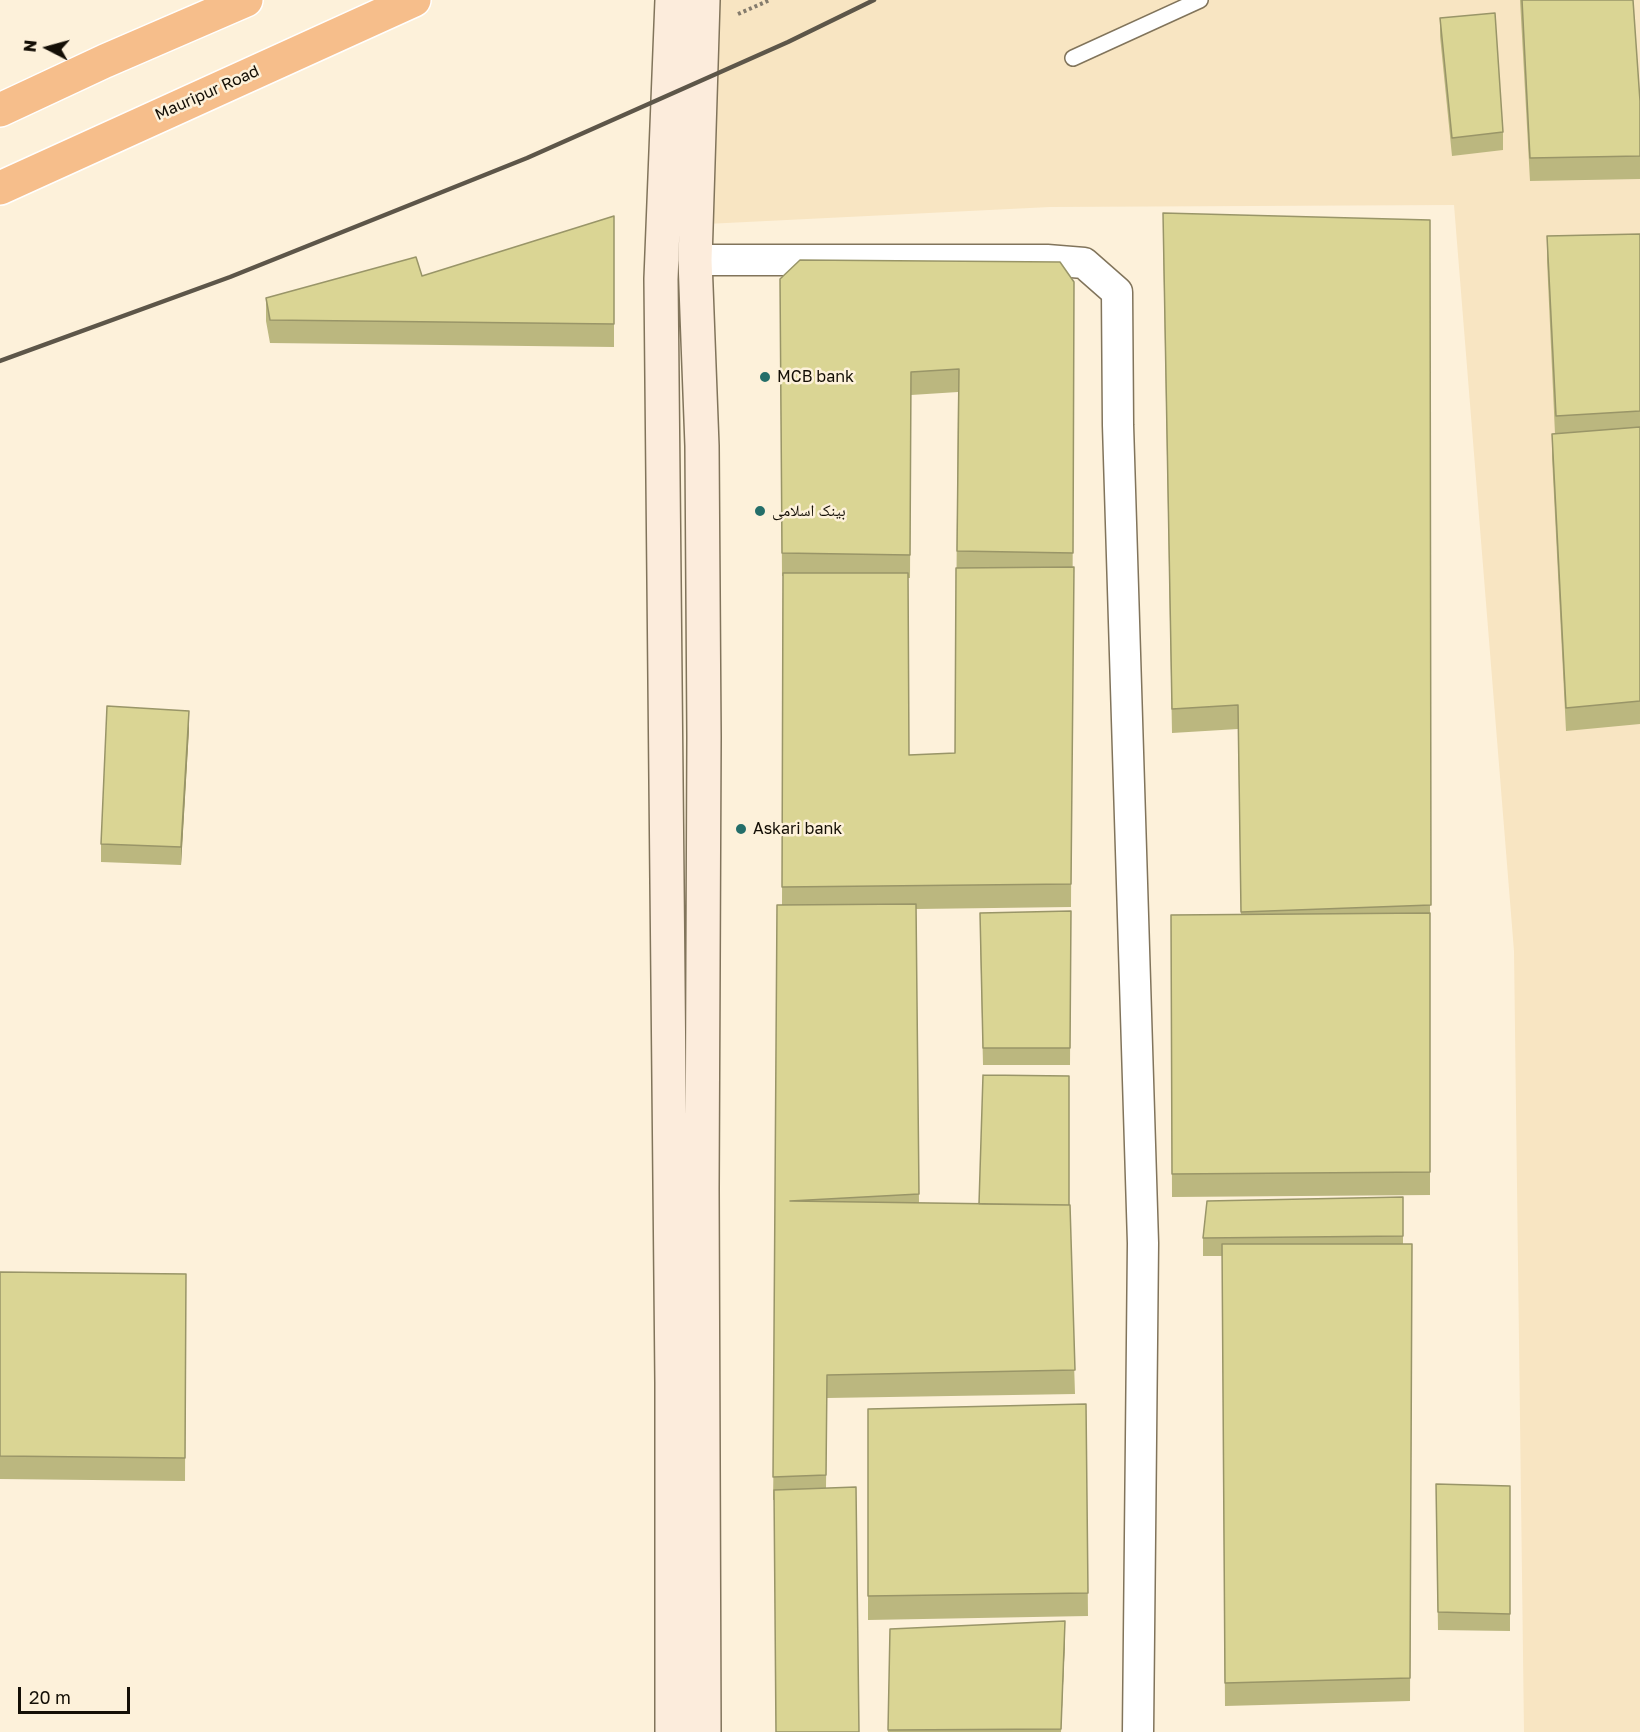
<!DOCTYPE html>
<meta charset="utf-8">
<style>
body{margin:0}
#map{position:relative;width:1640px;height:1732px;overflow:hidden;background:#fdf1da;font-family:"Golos Text",sans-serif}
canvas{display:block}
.north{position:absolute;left:18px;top:18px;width:60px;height:60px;-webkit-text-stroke:4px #fdf1da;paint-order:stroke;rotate:276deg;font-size:16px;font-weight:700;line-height:24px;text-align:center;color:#140f06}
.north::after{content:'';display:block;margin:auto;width:21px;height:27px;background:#140f06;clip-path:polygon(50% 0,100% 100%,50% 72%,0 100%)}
.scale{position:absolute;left:18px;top:1687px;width:112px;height:27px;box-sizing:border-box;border:3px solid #140f06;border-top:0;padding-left:8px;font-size:18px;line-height:21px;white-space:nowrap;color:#140f06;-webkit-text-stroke:4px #fdf1da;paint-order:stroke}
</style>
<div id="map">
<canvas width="1640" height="1732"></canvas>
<div class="north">N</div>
<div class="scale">20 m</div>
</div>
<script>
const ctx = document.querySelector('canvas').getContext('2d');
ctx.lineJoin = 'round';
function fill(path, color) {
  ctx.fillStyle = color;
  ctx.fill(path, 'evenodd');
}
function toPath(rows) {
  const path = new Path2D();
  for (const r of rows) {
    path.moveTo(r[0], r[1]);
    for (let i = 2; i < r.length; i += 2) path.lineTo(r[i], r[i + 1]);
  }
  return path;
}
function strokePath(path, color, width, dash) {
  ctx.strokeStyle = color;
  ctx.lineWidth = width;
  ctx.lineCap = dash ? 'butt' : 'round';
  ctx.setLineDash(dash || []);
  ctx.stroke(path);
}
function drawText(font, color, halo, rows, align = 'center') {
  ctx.font = font + ' "Golos Text","Noto Naskh Arabic",sans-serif';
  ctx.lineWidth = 5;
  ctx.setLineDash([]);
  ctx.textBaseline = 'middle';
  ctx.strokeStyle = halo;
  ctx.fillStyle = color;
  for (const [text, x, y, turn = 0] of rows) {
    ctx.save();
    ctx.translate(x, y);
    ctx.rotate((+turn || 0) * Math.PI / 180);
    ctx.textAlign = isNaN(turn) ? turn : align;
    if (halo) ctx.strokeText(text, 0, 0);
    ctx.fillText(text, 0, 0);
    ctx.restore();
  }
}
fill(toPath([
 [704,0,1640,0,1640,1732,1524,1732,1514,951,1454,205,1050,207,706,224]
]), '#f8e5c2');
const lane = toPath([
 [1073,58,1200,0]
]);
const street = toPath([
 [695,260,1047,260,1084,263,1117,292,1118,425,1143,1243,1138,1732]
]);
const secondary = toPath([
 [703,0,695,260,702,446,704,737,702,1188,704,1732],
 [672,1732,672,1382,661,279,672,0]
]);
const highway = toPath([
 [0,110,105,61,246,0],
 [0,188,414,0]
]);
strokePath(lane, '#81745b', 18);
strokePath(street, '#81745b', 33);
strokePath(secondary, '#81745b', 36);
strokePath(highway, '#fff', 36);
strokePath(toPath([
 [738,14,770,0]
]), '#847b6c', 4, [3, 3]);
strokePath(lane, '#fff', 15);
strokePath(street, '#fff', 30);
strokePath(secondary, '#fcecdc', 33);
strokePath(highway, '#f6be8b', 33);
strokePath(toPath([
 [0,361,230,277,527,158,788,42,874,0]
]), '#5d5649', 4.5);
fill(toPath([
 [1520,0,1633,0,1640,101,1640,179,1530,181],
 [1440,18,1503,132,1503,150,1452,156,1440,36],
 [614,216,614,347,270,343,266,321,266,298,422,276],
 [1430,220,1430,1195,1172,1197,1171,915,1241,915,1238,729,1172,733,1163,237],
 [1640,234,1640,724,1566,731,1552,457,1552,434,1555,434,1547,260,1547,236],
 [780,279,1074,282,1071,907,916,909,919,1203,1069,1205,1075,1394,827,1398,826,1488,773,1500,782,905,783,576,782,576],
 [958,392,955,753,909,755,908,578,910,578,911,395],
 [189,729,181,865,101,862,101,844],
 [1071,911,1070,1065,983,1065,980,931],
 [1403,1197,1403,1244,1412,1244,1410,1701,1225,1706,1222,1256,1203,1256,1203,1238],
 [0,1272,186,1274,185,1481,0,1479],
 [1086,1404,1088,1616,868,1620,868,1409],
 [1436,1484,1510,1486,1510,1631,1438,1630],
 [890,1629,1065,1639,1061,1732,888,1732]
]), '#bbb77f');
fill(toPath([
 [189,711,189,729,181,865,181,847],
 [1065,1621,1065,1639,1061,1732]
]), '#999568');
const building = toPath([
 [1522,0,1633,0,1640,101,1640,156,1530,158,1522,0],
 [1495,13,1503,132,1452,138,1440,18,1495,13],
 [1163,213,1430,220,1431,905,1241,912,1238,705,1172,709,1163,213],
 [614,216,614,324,270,320,266,298,416,257,422,276,614,216],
 [1640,234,1640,411,1556,416,1547,236,1640,234],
 [800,260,1060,262,1074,282,1073,553,957,551,959,369,911,372,910,555,782,553,780,279,800,260],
 [1640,427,1640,701,1566,708,1552,434,1640,427],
 [1074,567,1071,884,782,887,783,573,908,573,909,755,955,753,956,568,1074,567],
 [107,706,189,711,181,847,101,844,107,706],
 [916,904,919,1194,790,1201,1070,1205,1075,1370,827,1375,826,1475,773,1477,777,905,916,904],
 [1071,911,1070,1048,983,1048,980,913,1071,911],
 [1430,913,1430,1172,1172,1174,1171,915,1430,913],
 [983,1075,1069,1076,1069,1205,979,1204,983,1075],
 [1403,1197,1403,1236,1203,1238,1207,1201,1403,1197],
 [1222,1244,1412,1244,1410,1678,1225,1683,1222,1244],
 [0,1272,186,1274,185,1458,0,1456,0,1272],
 [1086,1404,1088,1593,868,1596,868,1409,1086,1404],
 [1436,1484,1510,1486,1510,1614,1438,1612,1436,1484],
 [856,1487,859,1732,776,1732,774,1490,856,1487],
 [1065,1621,1061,1729,888,1730,890,1629,1065,1621]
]);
fill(building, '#dad594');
strokePath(building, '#999568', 1.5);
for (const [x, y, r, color] of [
 [765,377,6,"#246e69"],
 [760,511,6,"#246e69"],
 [741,829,6,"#246e69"]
]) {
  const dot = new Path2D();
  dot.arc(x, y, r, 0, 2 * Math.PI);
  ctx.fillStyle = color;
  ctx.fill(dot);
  strokePath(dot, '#fdf1da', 2);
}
drawText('16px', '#140f06', '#fdf1da', [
 ["Mauripur Road",207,93,-24]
]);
drawText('16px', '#140f06', '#fdf1da', [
 ["MCB bank",777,377],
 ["بینک اسلامی",772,511],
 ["Askari bank",753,829]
], 'left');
</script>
